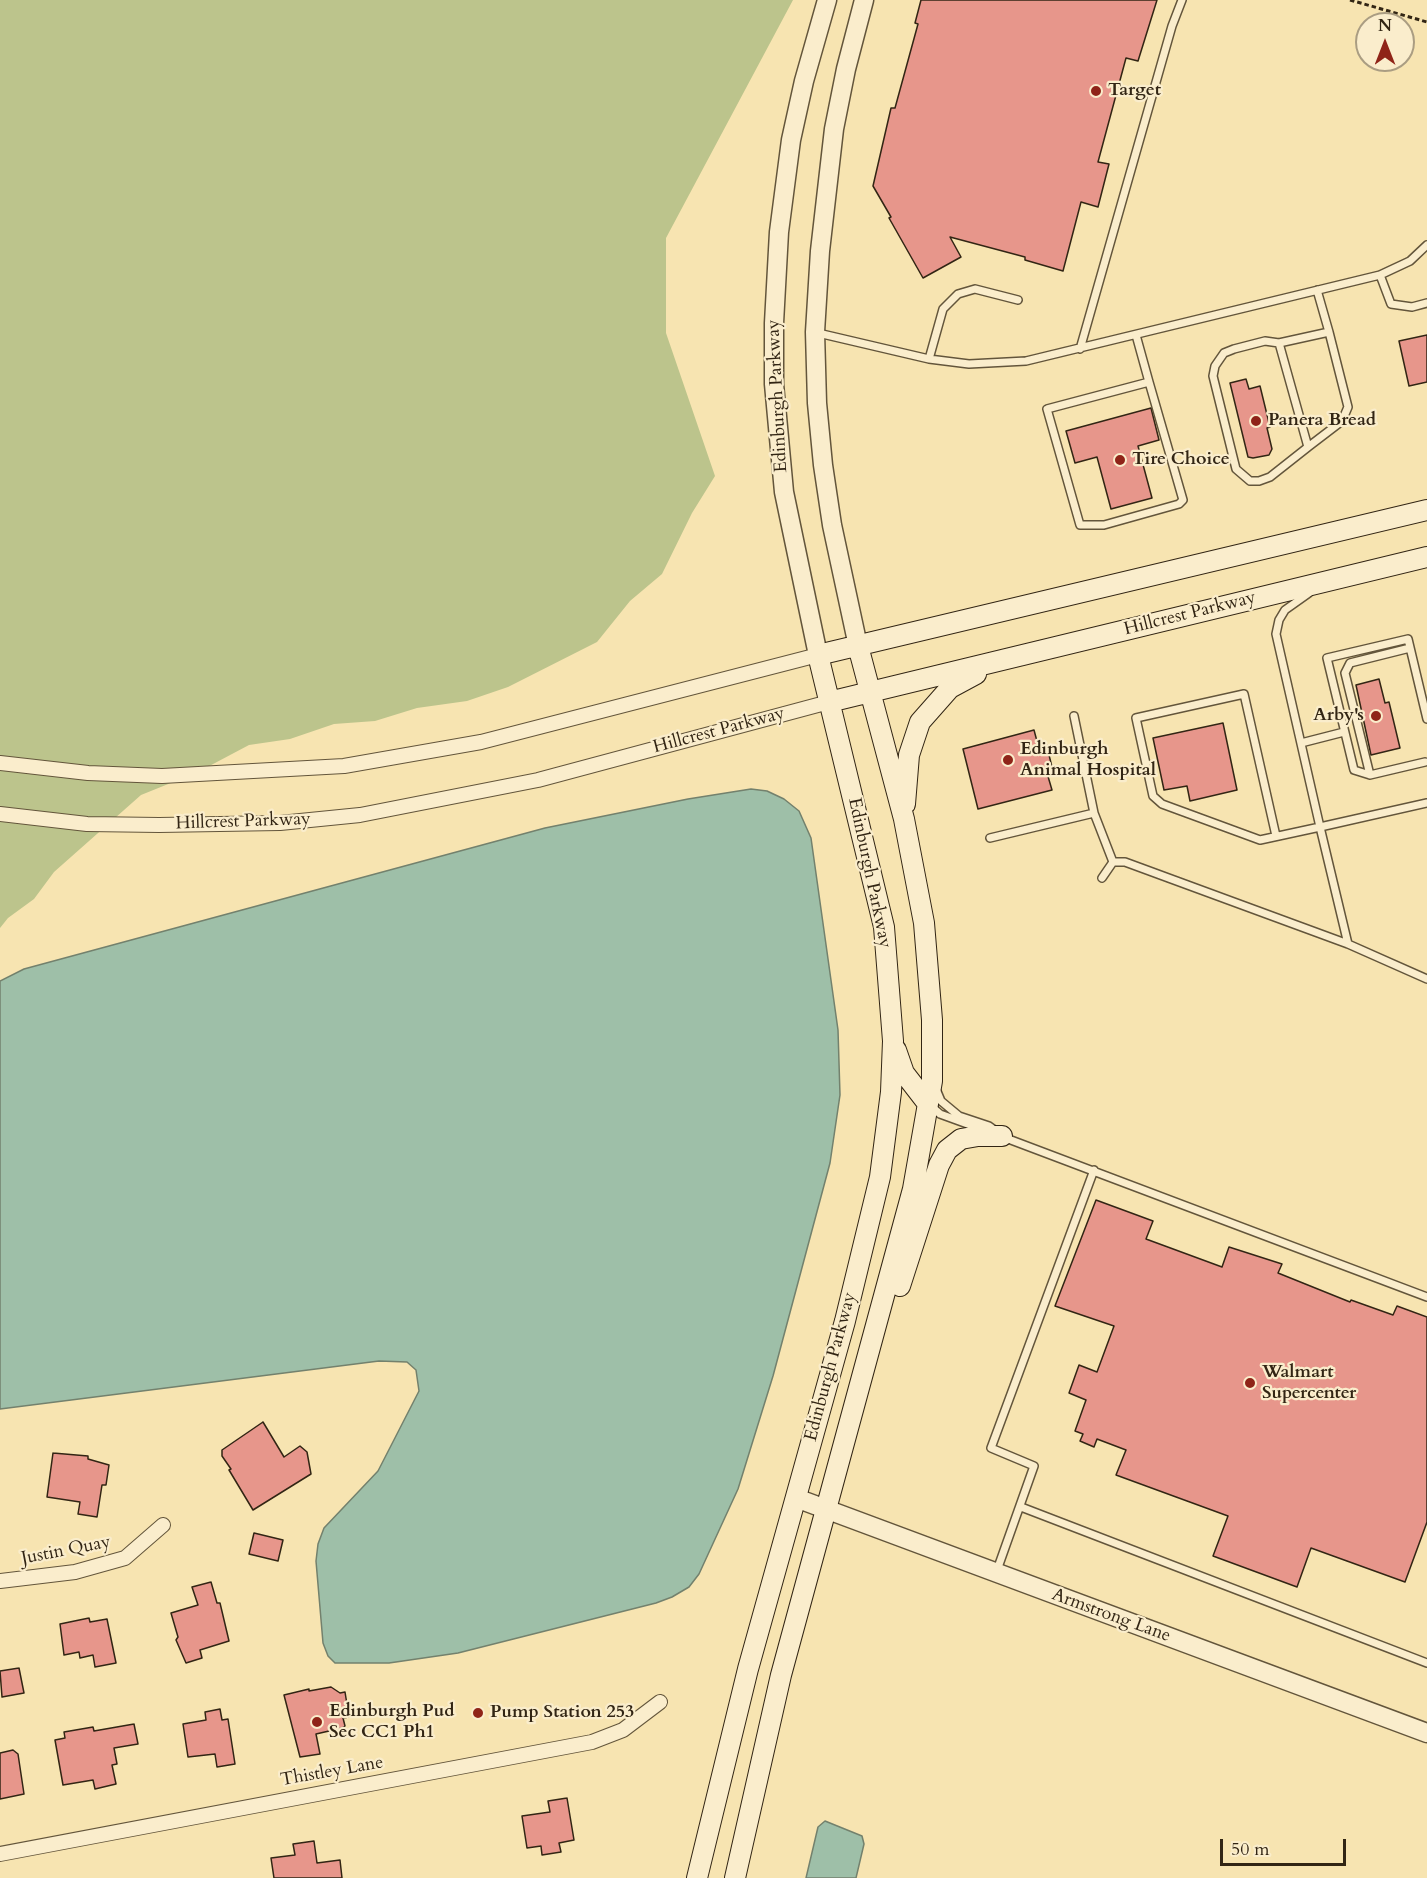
<!DOCTYPE html>
<style>
body{margin:0}
#map{position:relative;width:1427px;height:1878px;overflow:hidden;background:#f7e4b1;font-family:Cardo,serif}
canvas{display:block}
.north{position:absolute;left:1355px;top:12px;width:60px;height:60px;box-sizing:border-box;background:#faedcc;border:2px solid #aa9d82;border-radius:50%;rotate:0deg;font-size:16px;font-weight:700;line-height:24px;text-align:center;color:#322514}
.north::after{content:'';display:block;margin:auto;width:21px;height:27px;background:#8f2418;clip-path:polygon(50% 0,100% 100%,50% 72%,0 100%)}
.scale{position:absolute;left:1220px;top:1839px;width:126px;height:27px;box-sizing:border-box;border:3px solid #322514;border-top:0;padding-left:8px;font-size:18px;line-height:21px;white-space:nowrap;color:#322514;-webkit-text-stroke:4px #faedcc;paint-order:stroke}
</style>
<div id="map">
<canvas width="1427" height="1878"></canvas>
<div class="north">N</div>
<div class="scale">50 m</div>
</div>
<script>
const ctx = document.querySelector('canvas').getContext('2d');
ctx.lineJoin = 'round';
function fill(path, color) {
  ctx.fillStyle = color;
  ctx.fill(path, 'evenodd');
}
function toPath(rows) {
  const path = new Path2D();
  for (const r of rows) {
    path.moveTo(r[0], r[1]);
    for (let i = 2; i < r.length; i += 2) path.lineTo(r[i], r[i + 1]);
  }
  return path;
}
function strokePath(path, color, width, dash) {
  ctx.strokeStyle = color;
  ctx.lineWidth = width;
  ctx.lineCap = dash ? 'butt' : 'round';
  ctx.setLineDash(dash || []);
  ctx.stroke(path);
}
function drawText(font, color, halo, rows, align = 'center') {
  ctx.font = font + ' Cardo,serif';
  ctx.lineWidth = 4.5;
  ctx.setLineDash([]);
  ctx.textBaseline = 'middle';
  ctx.strokeStyle = halo;
  ctx.fillStyle = color;
  for (const [text, x, y, turn = 0] of rows) {
    ctx.save();
    ctx.translate(x, y);
    ctx.rotate((+turn || 0) * Math.PI / 180);
    ctx.textAlign = isNaN(turn) ? turn : align;
    if (halo) ctx.strokeText(text, 0, 0);
    ctx.fillText(text, 0, 0);
    ctx.restore();
  }
}
fill(toPath([
 [0,0,793,0,666,238,666,333,715,476,692,513,662,574,630,601,597,642,508,687,467,701,417,708,375,721,334,724,290,739,249,745,198,772,141,795,54,872,34,899,8,918,0,928]
]), '#bcc48c');
const water = toPath([
 [751,789,767,791,784,799,799,811,811,838,838,1030,840,1095,830,1163,773,1376,738,1489,699,1574,689,1587,672,1597,656,1603,458,1653,389,1663,335,1663,328,1656,323,1643,316,1561,318,1544,324,1528,378,1471,419,1391,416,1370,407,1362,379,1361,0,1409,0,981,24,969,545,828,688,799,751,789],
 [825,1821,862,1836,864,1844,856,1878,806,1878,818,1827,825,1821]
]);
fill(water, '#9ebfa8');
strokePath(water, '#73816d', 1.5);
const building = toPath([
 [921,0,1157,0,1138,61,1126,58,1098,162,1109,164,1098,207,1081,202,1063,271,1025,260,1025,257,950,237,961,257,923,278,889,218,891,217,873,186,891,108,895,108,918,24,915,23,921,0],
 [1427,335,1427,382,1409,386,1399,341,1427,335],
 [1246,379,1249,389,1260,386,1270,427,1267,428,1272,449,1269,455,1253,458,1248,457,1230,383,1246,379],
 [1151,408,1159,440,1138,446,1152,498,1111,509,1097,457,1075,463,1066,431,1151,408],
 [1379,679,1385,703,1389,702,1400,748,1371,755,1356,685,1379,679],
 [1223,723,1237,790,1190,801,1187,786,1164,790,1153,738,1223,723],
 [1034,730,1038,745,1046,743,1053,771,1047,773,1052,790,978,809,963,749,1034,730],
 [1096,1200,1153,1221,1146,1239,1222,1267,1229,1247,1282,1264,1278,1273,1350,1302,1351,1300,1393,1315,1397,1306,1427,1317,1427,1522,1405,1582,1311,1548,1297,1587,1213,1556,1228,1516,1116,1475,1126,1450,1097,1439,1094,1447,1080,1441,1083,1434,1075,1431,1086,1400,1069,1393,1079,1365,1097,1372,1114,1326,1055,1306,1096,1200],
 [263,1422,284,1457,300,1446,307,1452,311,1474,253,1510,229,1470,231,1469,222,1456,222,1450,263,1422],
 [53,1453,88,1456,88,1459,109,1465,106,1485,102,1485,97,1517,78,1514,80,1502,47,1497,53,1453],
 [254,1533,283,1540,278,1561,249,1554,254,1533],
 [211,1582,217,1603,220,1603,229,1641,200,1650,202,1658,186,1663,176,1640,178,1637,171,1613,198,1605,192,1587,211,1582],
 [89,1618,90,1622,107,1619,116,1663,95,1667,93,1655,80,1658,79,1652,64,1655,60,1624,89,1618],
 [19,1668,24,1693,2,1697,0,1671,19,1668],
 [331,1687,340,1693,345,1692,349,1717,343,1718,345,1726,342,1728,316,1734,320,1754,300,1757,284,1695,309,1689,309,1691,331,1687],
 [220,1709,222,1720,228,1719,235,1764,217,1767,215,1754,188,1757,183,1724,206,1720,205,1712,220,1709],
 [134,1724,138,1744,114,1748,117,1764,112,1765,116,1784,95,1789,93,1780,63,1785,55,1740,65,1738,64,1732,93,1727,94,1731,134,1724],
 [13,1750,18,1754,24,1794,0,1799,0,1753,13,1750],
 [567,1798,574,1840,559,1843,561,1852,542,1855,541,1846,527,1848,522,1816,550,1812,548,1801,567,1798],
 [314,1841,317,1863,340,1860,342,1878,274,1878,271,1858,295,1855,293,1844,314,1841]
]);
fill(building, '#e7968b');
strokePath(building, '#322514', 1.5);
const service = toPath([
 [1380,275,1391,304,1412,307,1427,303],
 [1317,290,1329,332,1348,407,1342,421,1308,447,1279,343,1329,332],
 [818,333,929,359,969,364,1026,361,1380,275,1410,261,1427,245],
 [1136,335,1149,382,1183,500,1179,504,1104,525,1080,525,1047,409,1149,382],
 [1279,343,1265,341,1234,349,1224,353,1215,366,1213,376,1236,469,1250,481,1259,481,1270,477,1308,447],
 [1080,349,1172,26,1182,0],
 [929,359,943,309,958,294,975,289,1018,300],
 [1074,716,1094,813,1113,862],
 [1301,743,1344,732],
 [1425,762,1370,775,1354,770,1327,658,1408,639,1427,719],
 [1370,775,1345,673,1350,663,1410,648],
 [1276,836,1244,694,1136,718,1153,796,1162,804,1260,840,1320,827,1276,634,1279,620,1285,610,1309,593],
 [990,838,1094,813],
 [1102,878,1113,862,1125,862,1348,944,1427,979],
 [1348,944,1320,827,1427,803],
 [936,1089,941,1101,959,1116,989,1126,996,1131],
 [932,1107,940,1114,984,1130],
 [1003,1137,1427,1297],
 [1021,1507,1427,1663],
 [996,1573,1034,1466,991,1448,1094,1170]
]);
const minor = toPath([
 [0,763,88,773,162,776,344,766,481,742,818,655],
 [0,814,87,824,159,825,280,823,360,815,538,780,829,702],
 [0,1581,75,1572,125,1558,163,1525],
 [0,1854,592,1742,623,1730,660,1702]
]);
const tertiary = toPath([
 [858,646,832,525,823,465,817,403,815,332,820,251,834,129,846,69,864,0],
 [818,655,784,492,774,384,774,323,779,232,791,140,804,81,827,0],
 [796,1498,1427,1733]
]);
const secondary = toPath([
 [829,702,1427,557],
 [905,804,909,755,920,722,950,688,976,674],
 [896,1050,904,1073,928,1104],
 [900,1286,939,1165,947,1150,961,1139,978,1136,1002,1136],
 [697,1878,748,1669,845,1321,880,1177,891,1092,893,1041,884,927,818,655,1427,510],
 [735,1878,781,1675,913,1189,932,1081,932,1020,924,923,904,819,858,646]
]);
strokePath(service, '#63553b', 10);
strokePath(minor, '#63553b', 16);
strokePath(tertiary, '#63553b', 21);
strokePath(secondary, '#322514', 22);
strokePath(toPath([
 [1350,0,1427,22]
]), '#322514', 3, [4.5, 3]);
strokePath(service, '#faedcc', 7);
strokePath(minor, '#faedcc', 14);
strokePath(tertiary, '#faedcc', 18);
strokePath(secondary, '#faedcc', 20);
for (const [x, y, r, color] of [
 [1096,91,6,"#8f2418"],
 [1256,421,6,"#8f2418"],
 [1120,460,6,"#8f2418"],
 [1376,716,6,"#8f2418"],
 [1008,760,6,"#8f2418"],
 [1250,1383,6,"#8f2418"],
 [478,1713,6,"#8f2418"],
 [317,1722,6,"#8f2418"]
]) {
  const dot = new Path2D();
  dot.arc(x, y, r, 0, 2 * Math.PI);
  ctx.fillStyle = color;
  ctx.fill(dot);
  strokePath(dot, '#faedcc', 2);
}
drawText('bold 18px', '#322514', '#faedcc', [
 ["Target",1108,91],
 ["Panera Bread",1268,421],
 ["Tire Choice",1132,460],
 ["Arby's",1364,716,"right"],
 ["Edinburgh",1020,750],
 ["Animal Hospital",1020,771],
 ["Walmart",1262,1373],
 ["Supercenter",1262,1394],
 ["Edinburgh Pud",329,1712],
 ["Sec CC1 Ph1",329,1733],
 ["Pump Station 253",490,1713]
], 'left');
drawText('18px', '#322514', '#faedcc', [
 ["Edinburgh Parkway",778,396,-93],
 ["Hillcrest Parkway",1190,614,-14],
 ["Hillcrest Parkway",719,731,-15],
 ["Hillcrest Parkway",243,822,-2],
 ["Edinburgh Parkway",869,873,78],
 ["Edinburgh Parkway",831,1367,-75],
 ["Justin Quay",66,1551,-11],
 ["Armstrong Lane",1111,1616,20],
 ["Thistley Lane",332,1772,-10]
]);
</script>
